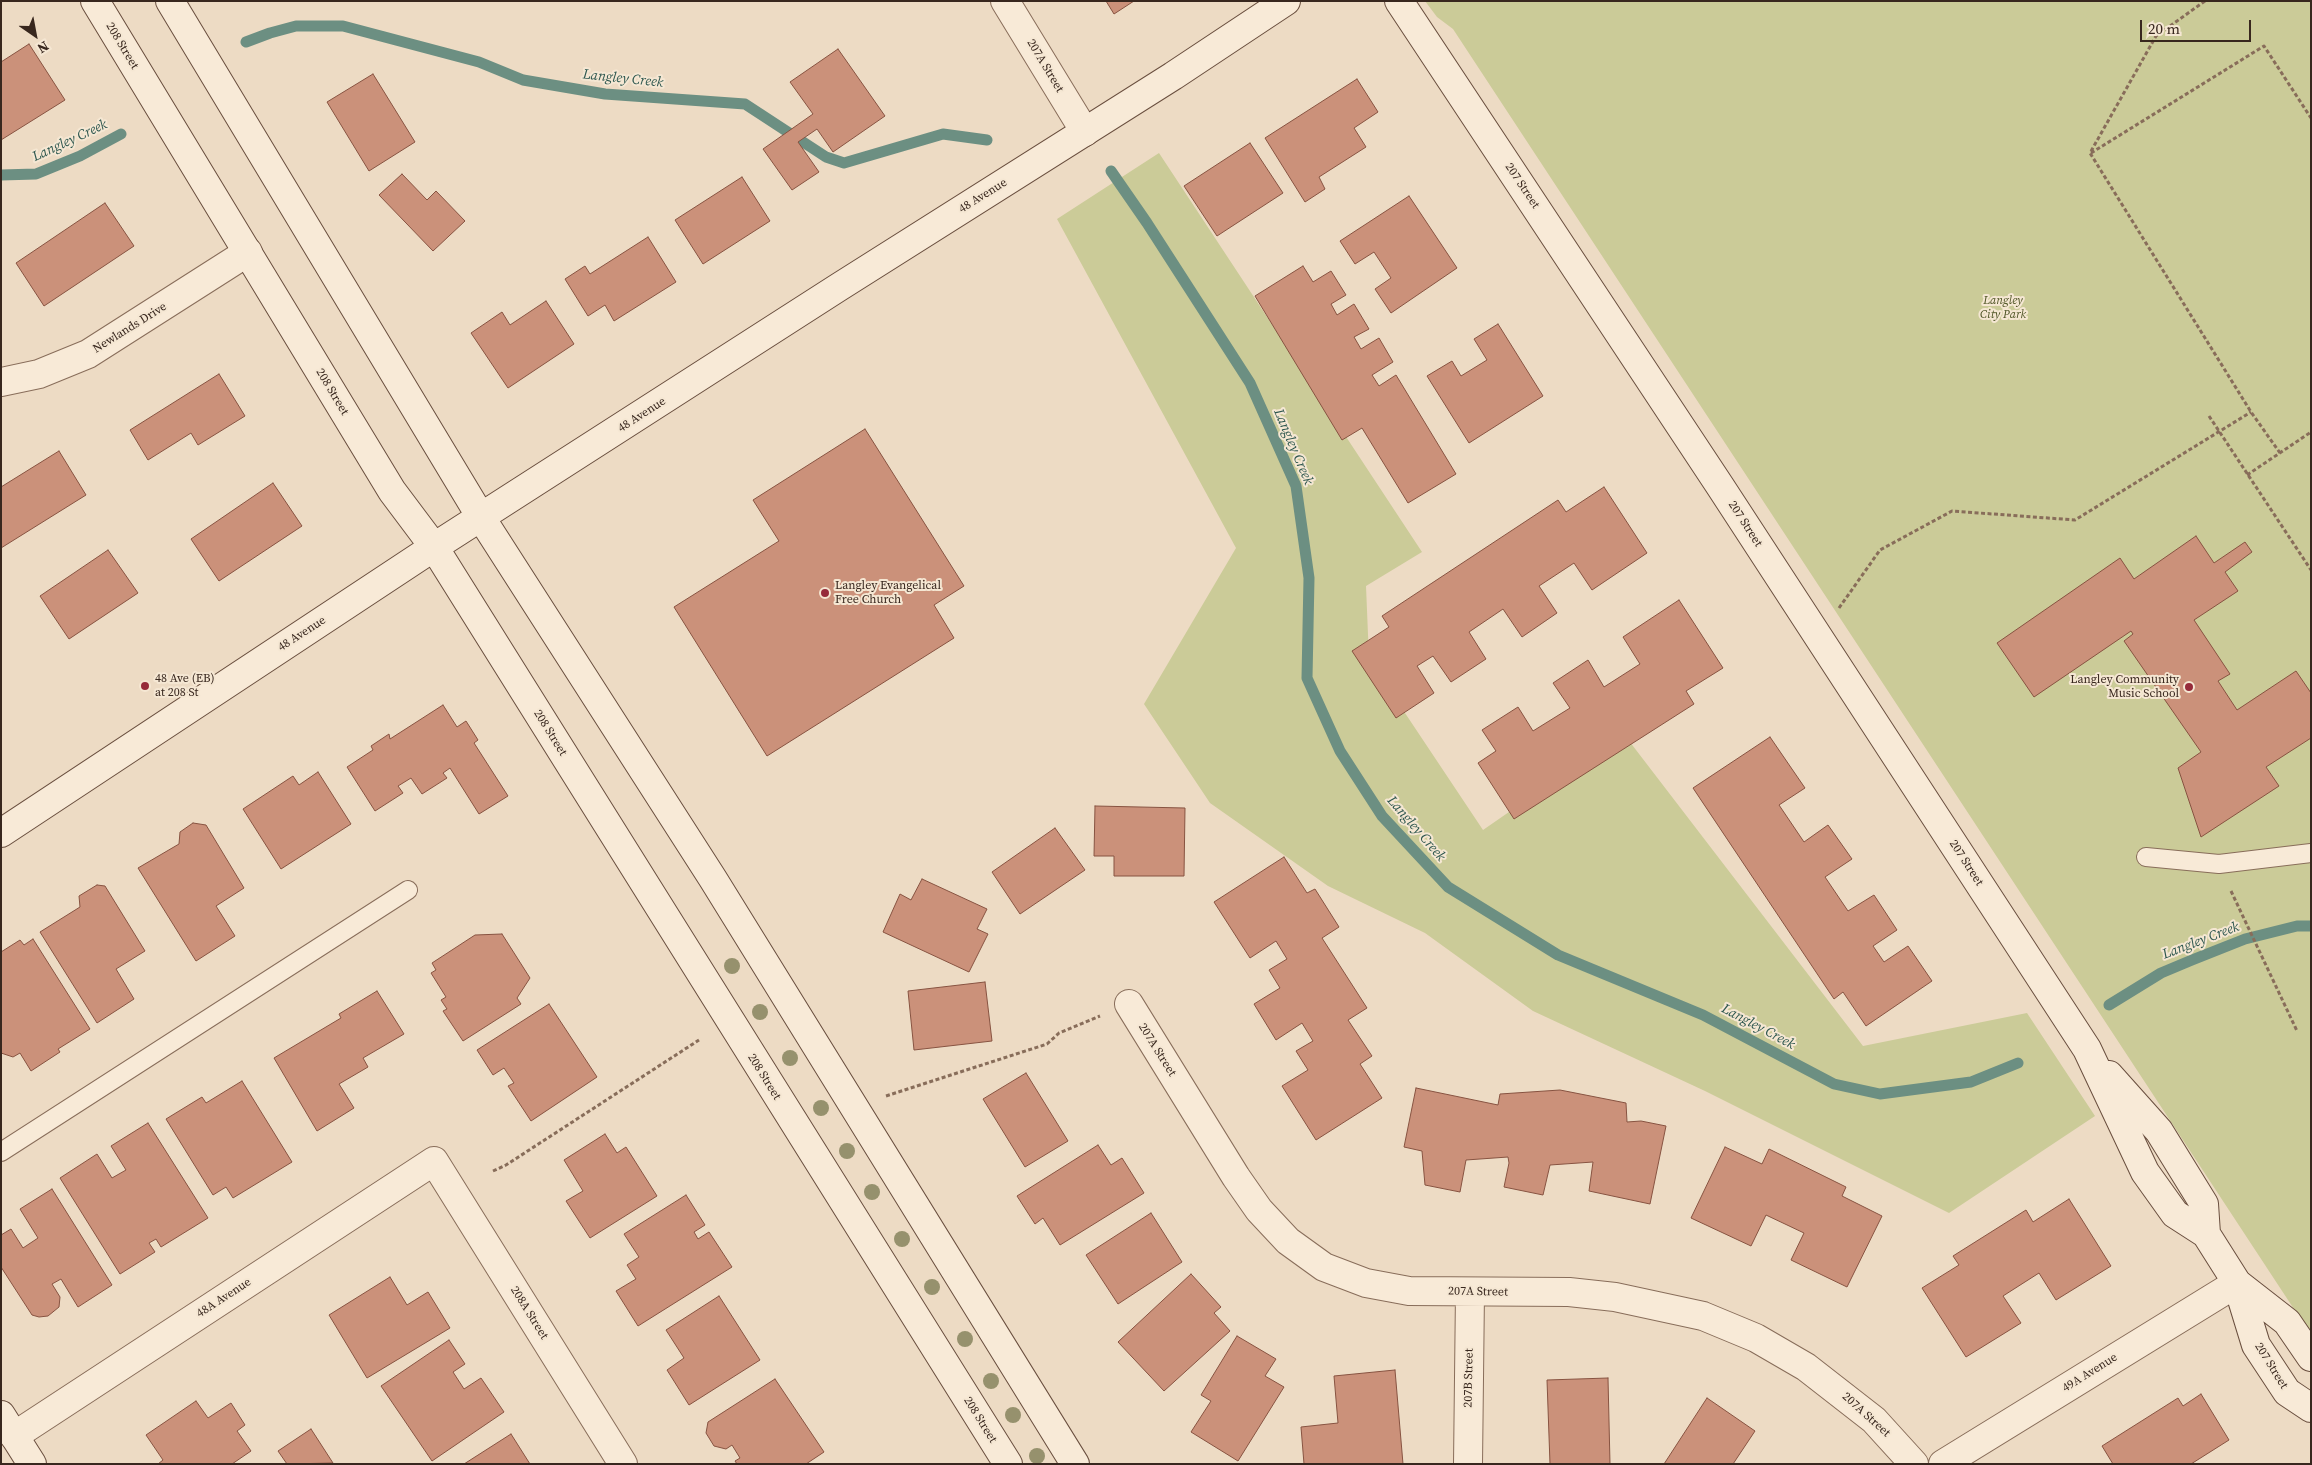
<!DOCTYPE html>
<style>
body{margin:0}
#map{position:relative;width:2312px;height:1465px;overflow:hidden;background:#eddbc4;font-family:"Source Serif 4",serif}
canvas{display:block}
.frame{position:absolute;inset:0;border:2px solid #38271e;pointer-events:none}
.north{position:absolute;left:10px;top:10px;width:50px;height:50px;-webkit-text-stroke:4px #f5e7d3;paint-order:stroke;rotate:147deg;font-size:14px;font-weight:700;line-height:20px;text-align:center;color:#38271e}
.north::after{content:'';display:block;margin:auto;width:18px;height:22px;background:#38271e;clip-path:polygon(50% 0,100% 100%,50% 72%,0 100%)}
.scale{position:absolute;left:2140px;top:20px;width:111px;height:22px;box-sizing:border-box;border:2px solid #38271e;border-top:0;padding-left:6px;font-size:15px;line-height:18px;white-space:nowrap;color:#38271e;-webkit-text-stroke:4px #f5e7d3;paint-order:stroke}
</style>
<div id="map">
<canvas width="2312" height="1465"></canvas>
<div class="frame"></div>
<div class="north">N</div>
<div class="scale">20 m</div>
</div>
<script>
const ctx = document.querySelector('canvas').getContext('2d');
ctx.lineJoin = 'round';
function fill(path, color) {
  ctx.fillStyle = color;
  ctx.fill(path, 'evenodd');
}
function toPath(rows) {
  const path = new Path2D();
  for (const r of rows) {
    path.moveTo(r[0], r[1]);
    for (let i = 2; i < r.length; i += 2) path.lineTo(r[i], r[i + 1]);
  }
  return path;
}
function strokePath(path, color, width, dash) {
  ctx.strokeStyle = color;
  ctx.lineWidth = width;
  ctx.lineCap = dash ? 'butt' : 'round';
  ctx.setLineDash(dash || []);
  ctx.stroke(path);
}
function drawText(font, color, halo, rows, align = 'center') {
  ctx.font = font + ' "Source Serif 4",serif';
  ctx.lineWidth = 4;
  ctx.setLineDash([]);
  ctx.textBaseline = 'middle';
  ctx.strokeStyle = halo;
  ctx.fillStyle = color;
  for (const [text, x, y, turn = 0] of rows) {
    ctx.save();
    ctx.translate(x, y);
    ctx.rotate((+turn || 0) * Math.PI / 180);
    ctx.textAlign = isNaN(turn) ? turn : align;
    if (halo) ctx.strokeText(text, 0, 0);
    ctx.fillText(text, 0, 0);
    ctx.restore();
  }
}
fill(toPath([
 [1425,1,2311,1,2311,1335,1453,29,1437,17],
 [1159,153,1422,552,1366,586,1369,659,1483,830,1623,733,1863,1046,2027,1013,2095,1116,1949,1213,1705,1091,1533,1011,1425,933,1328,886,1210,803,1144,704,1236,548,1057,219]
]), '#cbcb98');
strokePath(toPath([
 [246,42,270,33,296,26,343,26,479,62,523,80,605,94,745,104,826,157,844,163,943,134,987,140],
 [1111,171,1147,223,1250,383,1296,486,1309,578,1307,678,1340,751,1382,816,1448,887,1558,955,1703,1015,1834,1084,1880,1094,1971,1082,2018,1063],
 [1,175,36,174,80,156,121,134],
 [2109,1005,2161,973,2192,960,2245,939,2297,926,2311,926]
]), '#6c8f82', 11);
const building = toPath([
 [1106,1,1134,1,1114,14,1106,1],
 [29,44,65,100,1,140,1,62,29,44],
 [838,49,885,116,833,152,817,129,798,142,819,172,792,190,763,149,813,114,790,82,838,49],
 [373,74,415,142,369,171,327,102,373,74],
 [1357,79,1378,112,1354,128,1366,147,1319,177,1325,189,1305,202,1265,138,1357,79],
 [1250,143,1283,193,1217,236,1184,186,1250,143],
 [402,174,427,200,436,191,465,221,433,251,379,195,402,174],
 [742,177,770,221,703,264,675,220,742,177],
 [1409,196,1457,268,1391,313,1375,289,1391,278,1374,252,1355,264,1340,241,1409,196],
 [105,203,134,246,44,306,16,263,105,203],
 [648,237,676,282,614,321,605,305,588,316,565,279,585,266,590,274,648,237],
 [1303,266,1313,282,1331,271,1346,295,1331,304,1337,315,1354,304,1369,329,1354,337,1361,349,1379,338,1393,362,1372,375,1379,386,1396,375,1456,474,1408,503,1362,428,1342,440,1255,296,1303,266],
 [546,301,574,344,508,388,471,333,502,312,510,325,546,301],
 [1498,324,1543,396,1469,443,1427,376,1452,361,1461,376,1487,360,1474,339,1498,324],
 [219,374,245,416,198,445,191,433,148,460,130,430,219,374],
 [865,429,964,586,934,605,954,638,767,756,674,607,779,541,753,500,865,429],
 [59,451,86,495,1,548,1,487,59,451],
 [273,483,302,526,219,581,191,539,273,483],
 [1604,487,1647,553,1592,590,1574,563,1539,586,1557,613,1522,637,1503,609,1469,632,1486,659,1451,682,1433,656,1417,666,1434,693,1396,718,1352,651,1389,627,1382,616,1558,500,1566,512,1604,487],
 [2196,536,2214,563,2245,542,2252,552,2225,572,2238,591,2194,620,2230,674,2218,681,2237,710,2296,671,2311,693,2311,738,2266,767,2279,786,2201,837,2178,768,2201,752,2124,641,2133,634,2131,631,2034,697,1997,643,2120,558,2134,579,2196,536],
 [108,550,138,593,69,639,40,596,108,550],
 [1679,600,1723,668,1686,691,1694,704,1514,819,1478,763,1496,751,1482,730,1518,707,1533,731,1570,708,1553,683,1588,660,1604,687,1640,664,1623,637,1679,600],
 [443,705,457,727,466,721,478,740,474,743,508,796,479,814,450,768,443,773,447,778,422,794,411,778,398,786,403,793,375,811,347,767,373,750,371,746,389,734,390,739,443,705],
 [1770,737,1805,788,1779,805,1804,842,1828,825,1852,859,1825,877,1848,911,1874,895,1897,930,1873,946,1884,962,1908,946,1932,981,1866,1026,1843,992,1834,999,1693,788,1770,737],
 [318,772,351,824,281,869,243,809,293,776,299,785,318,772],
 [1095,806,1185,808,1184,876,1114,876,1114,856,1094,856,1095,806],
 [193,823,206,825,244,888,216,906,235,936,196,961,138,868,179,844,180,832,193,823],
 [1055,828,1085,870,1020,914,992,872,1055,828],
 [1284,857,1307,893,1315,889,1339,927,1322,938,1367,1008,1348,1020,1372,1056,1360,1064,1382,1098,1316,1140,1282,1086,1308,1070,1296,1051,1313,1041,1302,1023,1276,1040,1254,1004,1280,988,1269,970,1287,959,1276,941,1250,958,1214,902,1284,857],
 [922,879,987,909,977,929,988,934,969,972,883,932,900,894,911,900,922,879],
 [97,885,105,886,145,951,116,969,134,999,97,1023,40,932,80,907,79,896,97,885],
 [502,934,530,978,517,998,521,1004,463,1041,443,1011,447,1009,441,1000,446,997,431,973,436,970,432,963,475,935,502,934],
 [33,939,90,1029,58,1049,60,1052,31,1071,20,1053,13,1057,1,1053,1,952,20,940,24,945,33,939],
 [985,982,992,1041,914,1050,908,991,985,982],
 [377,991,404,1034,363,1058,368,1067,339,1084,354,1108,317,1131,274,1058,341,1018,339,1014,377,991],
 [549,1004,597,1077,531,1121,508,1086,514,1083,504,1068,493,1075,477,1050,549,1004],
 [1026,1073,1068,1141,1025,1167,983,1099,1026,1073],
 [242,1081,292,1162,233,1198,226,1187,213,1195,166,1119,202,1097,206,1103,242,1081],
 [1416,1088,1498,1105,1500,1094,1560,1090,1626,1103,1627,1122,1641,1121,1666,1126,1650,1204,1589,1191,1593,1162,1550,1165,1543,1195,1504,1187,1509,1163,1508,1157,1466,1160,1460,1192,1425,1185,1422,1151,1404,1147,1416,1088],
 [148,1123,208,1218,161,1247,156,1239,149,1243,155,1252,120,1274,60,1178,97,1154,112,1178,126,1170,111,1146,148,1123],
 [605,1134,617,1153,626,1147,657,1196,590,1238,566,1201,583,1191,564,1160,605,1134],
 [1098,1145,1111,1165,1122,1158,1144,1193,1060,1245,1043,1218,1035,1224,1017,1196,1098,1145],
 [1725,1147,1762,1164,1769,1149,1846,1187,1842,1196,1882,1216,1847,1287,1791,1260,1804,1233,1766,1215,1751,1246,1691,1218,1725,1147],
 [52,1189,112,1285,78,1307,61,1279,52,1284,60,1297,59,1307,48,1316,39,1317,32,1315,1,1267,1,1235,11,1229,23,1248,38,1238,20,1209,52,1189],
 [686,1195,705,1225,694,1232,698,1239,709,1232,732,1267,638,1326,616,1291,636,1279,627,1265,639,1257,624,1234,686,1195],
 [2069,1199,2111,1266,2056,1300,2039,1273,2003,1296,2021,1323,1966,1357,1922,1288,1959,1265,1953,1256,2026,1210,2033,1222,2069,1199],
 [1151,1213,1182,1262,1118,1304,1086,1255,1151,1213],
 [1191,1274,1221,1307,1214,1313,1230,1331,1164,1391,1118,1342,1191,1274],
 [390,1277,407,1305,428,1292,450,1328,367,1378,329,1315,390,1277],
 [719,1296,760,1360,689,1405,667,1370,684,1358,666,1330,719,1296],
 [1237,1336,1276,1359,1265,1376,1284,1387,1238,1461,1191,1432,1211,1401,1201,1395,1237,1336],
 [449,1340,465,1364,453,1372,464,1389,481,1378,504,1412,432,1461,381,1386,449,1340],
 [1395,1370,1403,1464,1304,1464,1301,1427,1338,1423,1334,1376,1395,1370],
 [1608,1378,1610,1464,1550,1464,1547,1380,1608,1378],
 [775,1379,824,1452,806,1464,737,1464,735,1461,740,1458,732,1445,726,1449,714,1446,706,1433,708,1422,775,1379],
 [2201,1394,2229,1440,2191,1464,2113,1464,2102,1446,2178,1398,2183,1406,2201,1394],
 [1707,1398,1755,1431,1733,1464,1664,1464,1707,1398],
 [196,1401,208,1418,231,1403,245,1425,237,1431,251,1451,232,1464,158,1464,163,1460,146,1435,196,1401],
 [311,1429,333,1463,287,1464,278,1451,311,1429],
 [511,1434,530,1464,464,1464,511,1434]
]);
fill(building, '#cb917a');
strokePath(building, '#875341', 1);
const lane = toPath([
 [2146,857,2219,864,2311,853],
 [1,1152,408,890]
]);
const street = toPath([
 [1005,1,1085,132],
 [1,382,39,374,88,354,248,252],
 [1129,1004,1236,1177,1259,1210,1288,1241,1324,1267,1366,1283,1409,1291,1569,1292,1615,1297,1703,1316,1756,1338,1806,1367,1874,1420,1914,1464],
 [14,1436,434,1161,623,1464],
 [1468,1464,1470,1292],
 [1943,1464,2237,1283]
]);
const secondary = toPath([
 [95,1,392,491,434,547,1008,1464],
 [170,1,482,519,713,879,1075,1464],
 [1399,1,1720,486,2087,1049,2145,1172,2175,1214,2206,1234,2237,1283,2256,1345,2287,1392,2311,1408],
 [1,833,434,547,839,287,1173,76,1286,1],
 [2109,1075,2159,1131,2204,1204,2206,1234],
 [2237,1283,2287,1322,2311,1357],
 [1,1415,32,1464]
]);
strokePath(lane, '#886d5a', 20);
strokePath(street, '#886d5a', 30);
strokePath(secondary, '#694e3e', 30);
strokePath(toPath([
 [2205,1,2156,36,2090,153,2251,412,2280,453],
 [2091,153,2264,46,2311,118],
 [2209,416,2311,570],
 [2247,475,2311,432],
 [1839,608,1880,550,1952,511,2075,520,2251,412],
 [2231,891,2297,1031],
 [886,1096,1047,1044,1059,1033,1100,1016],
 [493,1171,506,1165,699,1040]
]), '#886d5a', 3, [4, 2.5]);
strokePath(lane, '#f8ead7', 18);
strokePath(street, '#f8ead7', 28);
strokePath(secondary, '#f8ead7', 28);
ctx.fillStyle = '#96916d';
for (const [x, y] of [
 [732,966],
 [760,1012],
 [790,1058],
 [821,1108],
 [847,1151],
 [872,1192],
 [902,1239],
 [932,1287],
 [965,1339],
 [991,1381],
 [1013,1415],
 [1037,1456]
]) {
  ctx.beginPath();
  ctx.arc(x, y, 8, 0, 2 * Math.PI);
  ctx.fill();
}
for (const [x, y, r, color] of [
 [825,593,5,"#962b3a"],
 [145,686,5,"#962b3a"],
 [2189,687,5,"#962b3a"]
]) {
  const dot = new Path2D();
  dot.arc(x, y, r, 0, 2 * Math.PI);
  ctx.fillStyle = color;
  ctx.fill(dot);
  strokePath(dot, '#f5e7d3', 2);
}
drawText('12px', '#38271e', '#f5e7d3', [
 ["208 Street",122,46,59],
 ["207A Street",1045,66,59],
 ["207 Street",1522,186,56],
 ["48 Avenue",983,196,-32],
 ["Newlands Drive",130,328,-32],
 ["208 Street",332,392,59],
 ["48 Avenue",642,415,-33],
 ["207 Street",1745,524,57],
 ["48 Avenue",302,634,-33],
 ["208 Street",550,733,58],
 ["207 Street",1966,863,57],
 ["207A Street",1157,1050,58],
 ["208 Street",764,1077,58],
 ["207A Street",1478,1292,1],
 ["48A Avenue",224,1298,-33],
 ["208A Street",529,1313,58],
 ["207 Street",2271,1366,58],
 ["49A Avenue",2090,1373,-32],
 ["207B Street",1469,1378,-89],
 ["207A Street",1866,1415,42],
 ["208 Street",980,1420,58]
]);
drawText('italic 12px', '#4e5425', '#f5e7d3', [
 ["Langley",2003,301],
 ["City Park",2003,315]
]);
drawText('12px', '#38271e', '#f5e7d3', [
 ["Langley Evangelical",835,586],
 ["Free Church",835,600],
 ["48 Ave (EB)",155,679],
 ["at 208 St",155,693],
 ["Langley Community",2179,680,"right"],
 ["Music School",2179,694,"right"]
], 'left');
drawText('italic 14px', '#2e574f', '#f5e7d3', [
 ["Langley Creek",623,79,6],
 ["Langley Creek",70,141,-25],
 ["Langley Creek",1293,447,67],
 ["Langley Creek",1416,829,49],
 ["Langley Creek",2201,941,-21],
 ["Langley Creek",1758,1027,28]
]);
</script>
